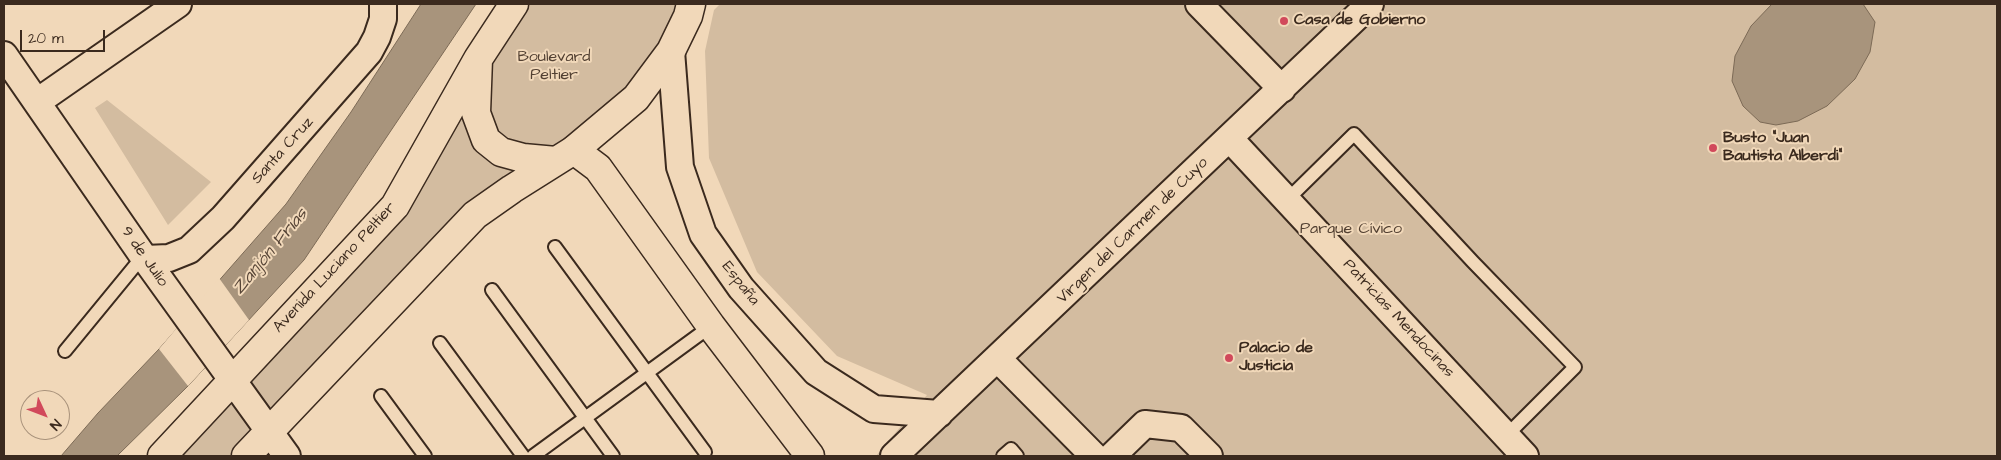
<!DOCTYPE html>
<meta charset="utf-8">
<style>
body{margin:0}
#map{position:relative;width:2001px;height:460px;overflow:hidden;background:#f1d8b9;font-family:"Architects Daughter",sans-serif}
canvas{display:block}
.frame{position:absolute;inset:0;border:5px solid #3b2a1e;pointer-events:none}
.north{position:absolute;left:20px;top:390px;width:50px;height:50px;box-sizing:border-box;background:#f1d8b9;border:1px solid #a8927b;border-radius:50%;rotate:133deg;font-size:14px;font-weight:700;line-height:20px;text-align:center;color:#3b2a1e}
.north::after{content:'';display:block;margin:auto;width:18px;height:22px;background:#d1495b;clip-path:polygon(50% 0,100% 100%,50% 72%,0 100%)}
.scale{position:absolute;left:20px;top:30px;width:85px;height:22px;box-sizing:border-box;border:2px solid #3b2a1e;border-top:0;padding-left:6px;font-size:15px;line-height:18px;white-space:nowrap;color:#3b2a1e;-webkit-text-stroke:4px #f1d8b9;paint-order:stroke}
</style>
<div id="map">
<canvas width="2001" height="460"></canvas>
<div class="frame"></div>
<div class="north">N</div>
<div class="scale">20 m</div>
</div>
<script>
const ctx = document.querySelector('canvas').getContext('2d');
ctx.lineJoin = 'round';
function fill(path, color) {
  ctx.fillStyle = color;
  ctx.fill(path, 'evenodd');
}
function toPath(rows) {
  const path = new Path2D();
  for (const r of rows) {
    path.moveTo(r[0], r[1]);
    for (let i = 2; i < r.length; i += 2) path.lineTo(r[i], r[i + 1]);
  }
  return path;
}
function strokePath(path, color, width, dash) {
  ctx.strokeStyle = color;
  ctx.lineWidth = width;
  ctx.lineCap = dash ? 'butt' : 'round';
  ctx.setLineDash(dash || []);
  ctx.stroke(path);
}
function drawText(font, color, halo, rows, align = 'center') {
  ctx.font = font + ' "Architects Daughter",sans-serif';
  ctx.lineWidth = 4;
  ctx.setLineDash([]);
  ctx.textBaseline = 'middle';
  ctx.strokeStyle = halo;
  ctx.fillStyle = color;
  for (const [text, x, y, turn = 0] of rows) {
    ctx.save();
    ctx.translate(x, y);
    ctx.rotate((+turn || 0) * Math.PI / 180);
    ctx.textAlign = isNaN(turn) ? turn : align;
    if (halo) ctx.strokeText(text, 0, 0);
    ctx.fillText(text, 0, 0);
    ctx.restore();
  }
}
fill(toPath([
 [521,4,676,4,660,50,623,92,236,456,163,456,397,208],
 [720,4,1997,4,1997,456,876,456,927,395,837,356,757,272,709,158,705,51,714,10],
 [107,100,211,182,168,225,95,108]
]), '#d3bca0');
const water = toPath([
 [421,4,476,4,304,260,188,386,117,456,61,456,98,413,159,349,286,204,351,112,421,4],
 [1772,4,1863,4,1875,22,1870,52,1855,79,1827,106,1798,121,1776,125,1760,122,1743,106,1732,81,1735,56,1751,26,1772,4]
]);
fill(water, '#a8947c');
strokePath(water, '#7c6a56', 1);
fill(toPath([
 [219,278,249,320,188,386,159,349]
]), '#f1d8b9');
const service = toPath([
 [1287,200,1354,134,1473,262,1575,367,1506,436],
 [555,247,705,452],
 [492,290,613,456],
 [440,343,523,456],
 [65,351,143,256],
 [381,396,425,456],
 [533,456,711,326],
 [1003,456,1011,449,1017,456]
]);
const minor = toPath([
 [1199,4,1282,89],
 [671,51,680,167,703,234,741,288,816,372,874,409,939,414],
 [4,55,143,256,287,456],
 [37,102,178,4],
 [1230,139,1525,456],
 [145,259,169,258,189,250,223,218,369,52,377,37,383,19,383,4],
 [998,359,1094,456],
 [894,456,1370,4],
 [1112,456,1145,424,1181,428,1209,456]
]);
const tertiary = toPath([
 [574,150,598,168,711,326,810,456]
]);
const secondary = toPath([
 [514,4,478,59,476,113,486,140,501,152,523,158,556,161],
 [162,456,395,206,478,59],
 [246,456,475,215,512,189,574,150,636,98,671,51,688,16,691,4]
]);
strokePath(service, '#3b2a1e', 16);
strokePath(minor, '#3b2a1e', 30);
strokePath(tertiary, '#3b2a1e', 31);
strokePath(secondary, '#3b2a1e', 31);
strokePath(service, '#f1d8b9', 12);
strokePath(minor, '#f1d8b9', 26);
strokePath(tertiary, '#f1d8b9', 28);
strokePath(secondary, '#f1d8b9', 28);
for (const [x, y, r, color] of [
 [1284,21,5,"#d1495b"],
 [1713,148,5,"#d1495b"],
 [1229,358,5,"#d1495b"]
]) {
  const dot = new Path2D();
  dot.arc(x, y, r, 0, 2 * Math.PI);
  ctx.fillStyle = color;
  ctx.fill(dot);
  strokePath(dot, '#f1d8b9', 2);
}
drawText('bold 16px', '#3b2a1e', '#f1d8b9', [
 ["Casa de Gobierno",1294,21],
 ["Busto \"Juan",1723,139],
 ["Bautista Alberdi\"",1723,157],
 ["Palacio de",1239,349],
 ["Justicia",1239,367]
], 'left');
drawText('16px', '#524032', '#f1d8b9', [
 ["Boulevard",554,58],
 ["Peltier",554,76],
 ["Parque Cívico",1351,230]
]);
drawText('16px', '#3b2a1e', '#f1d8b9', [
 ["Santa Cruz",283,151,-48],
 ["Virgen del Carmen de Cuyo",1133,231,-44],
 ["9 de Julio",144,257,55],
 ["Avenida Luciano Peltier",335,268,-47],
 ["España",740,284,52],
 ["Patricias Mendocinas",1398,319,47]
]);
drawText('italic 18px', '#564436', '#f1d8b9', [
 ["Zanjón Frías",271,252,-50]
]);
</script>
